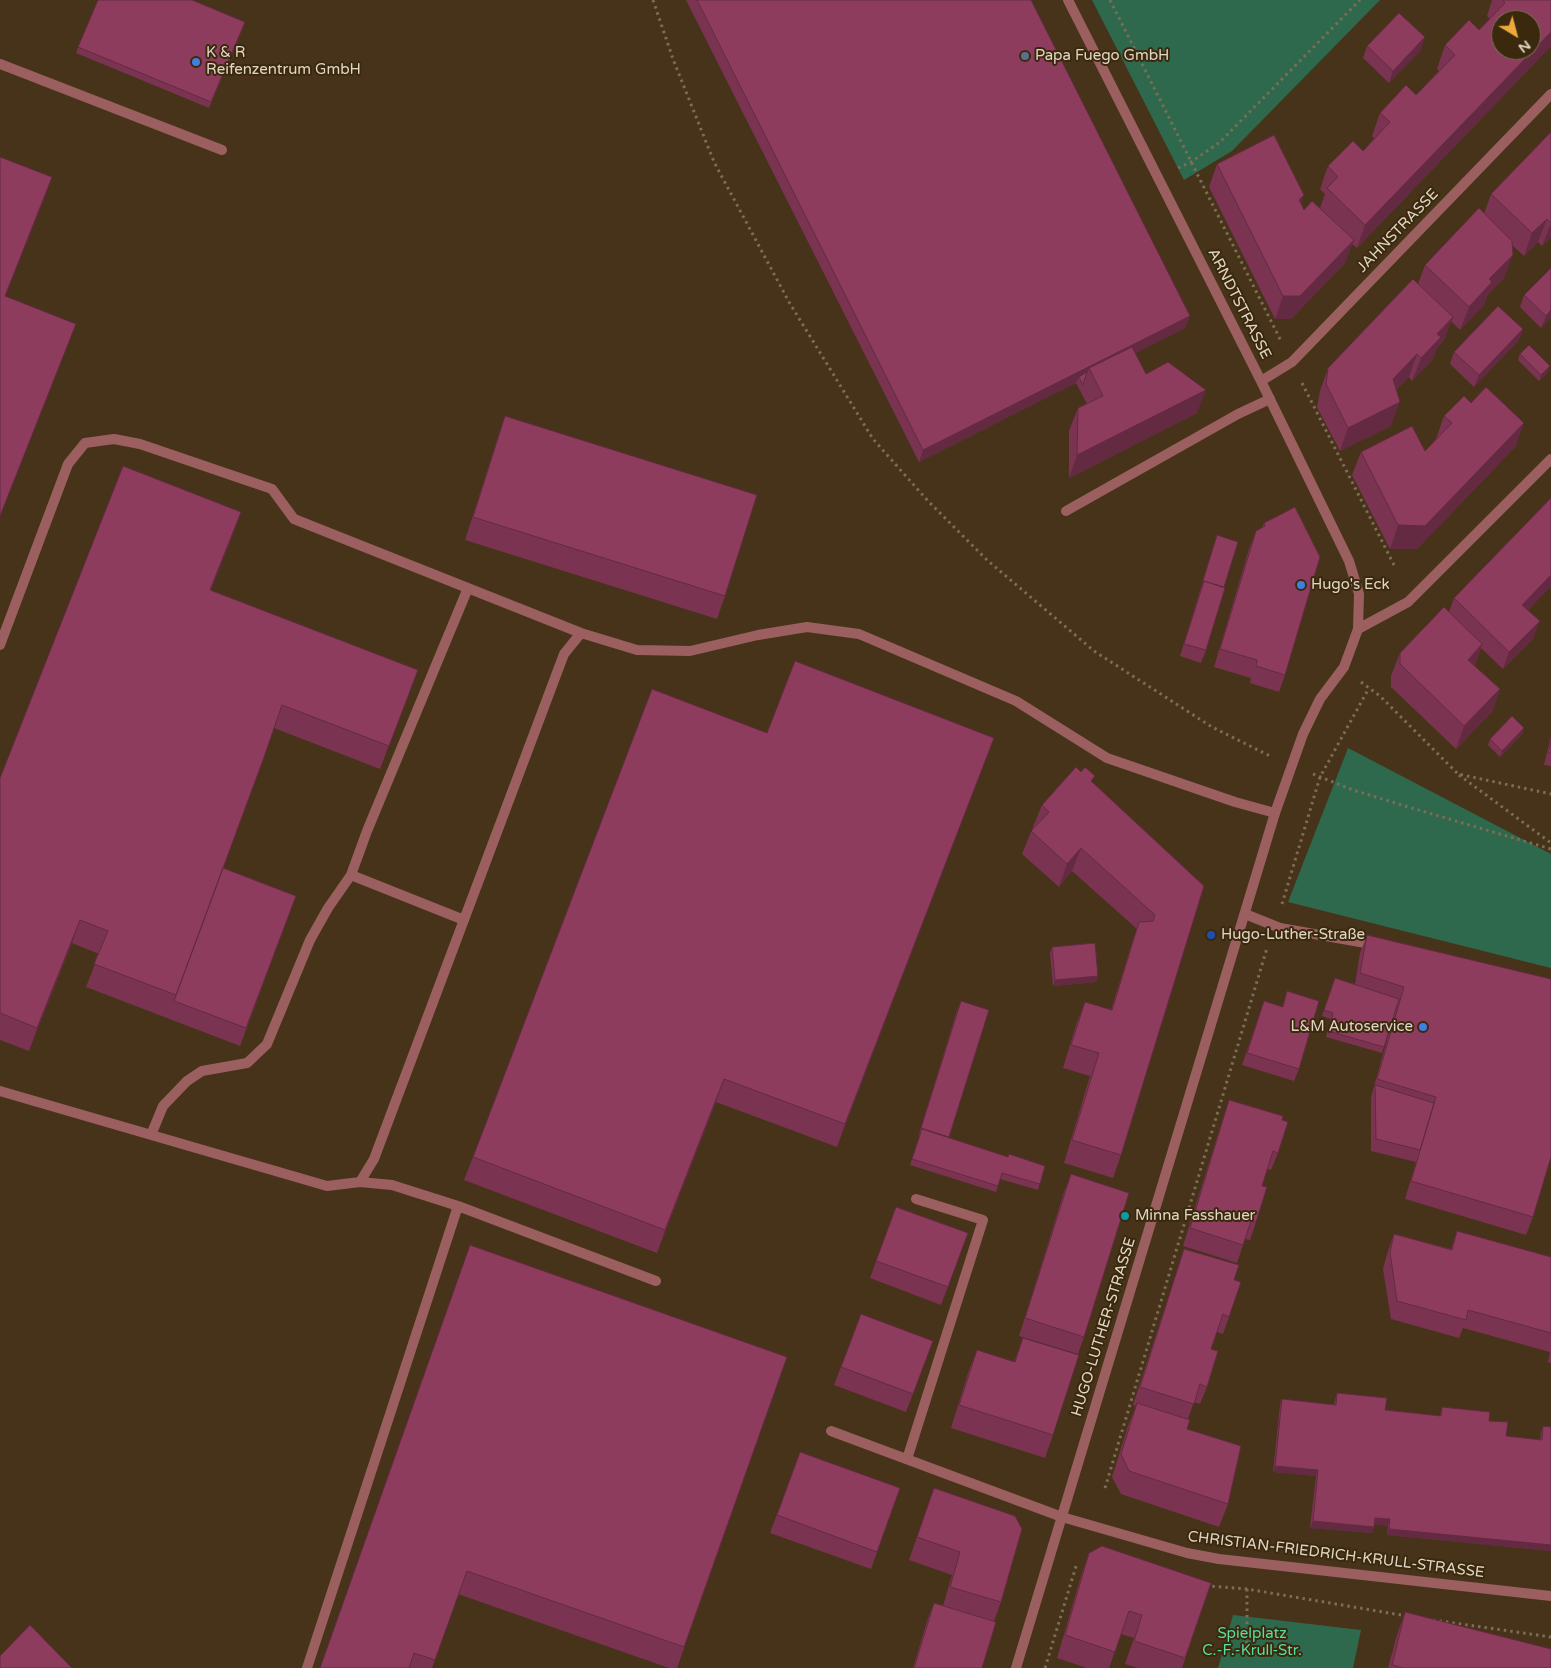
<!DOCTYPE html>
<meta charset="utf-8">
<style>
body{margin:0}
#map{position:relative;width:1551px;height:1668px;overflow:hidden;background:#463319;font-family:"Varela Round",sans-serif}
canvas{display:block}
.north{position:absolute;left:1491px;top:10px;width:50px;height:50px;box-sizing:border-box;background:#3b290e;border:1px solid #7d6e58;border-radius:50%;rotate:143deg;font-size:14px;font-weight:700;line-height:20px;text-align:center;color:#e1d6c6}
.north::after{content:'';display:block;margin:auto;width:18px;height:22px;background:#eea83c;clip-path:polygon(50% 0,100% 100%,50% 72%,0 100%)}
</style>
<div id="map">
<canvas width="1551" height="1668"></canvas>
<div class="north">N</div>
</div>
<script>
const ctx = document.querySelector('canvas').getContext('2d');
ctx.lineJoin = 'round';
function fill(path, color) {
  ctx.fillStyle = color;
  ctx.fill(path, 'evenodd');
}
function toPath(rows) {
  const path = new Path2D();
  for (const r of rows) {
    path.moveTo(r[0], r[1]);
    for (let i = 2; i < r.length; i += 2) path.lineTo(r[i], r[i + 1]);
  }
  return path;
}
function strokePath(path, color, width, dash) {
  ctx.strokeStyle = color;
  ctx.lineWidth = width;
  ctx.lineCap = dash ? 'butt' : 'round';
  ctx.setLineDash(dash || []);
  ctx.stroke(path);
}
function drawText(font, color, halo, rows, align = 'center') {
  ctx.font = font + ' "Varela Round",sans-serif';
  ctx.lineWidth = 4;
  ctx.setLineDash([]);
  ctx.textBaseline = 'middle';
  ctx.strokeStyle = halo;
  ctx.fillStyle = color;
  for (const [text, x, y, turn = 0] of rows) {
    ctx.save();
    ctx.translate(x, y);
    ctx.rotate((+turn || 0) * Math.PI / 180);
    ctx.textAlign = isNaN(turn) ? turn : align;
    if (halo) ctx.strokeText(text, 0, 0);
    ctx.fillText(text, 0, 0);
    ctx.restore();
  }
}
fill(toPath([
 [1092,0,1380,0,1232,151,1184,180],
 [1348,748,1551,854,1551,968,1288,902],
 [1233,1615,1361,1630,1353,1668,1218,1668]
]), '#2f694d');
strokePath(toPath([
 [653,0,673,59,714,162,789,302,873,439,928,501,987,560,1094,651,1212,727,1272,757],
 [1110,0,1281,341],
 [1178,168,1191,162,1220,142,1360,0],
 [1302,383,1394,565],
 [1361,682,1380,696,1458,774,1551,794],
 [1313,774,1353,790,1405,806,1551,849],
 [1459,775,1551,843],
 [1282,904,1320,777,1369,688],
 [1105,1488,1267,948],
 [1210,1583,1209,1586,1247,1589,1407,1616],
 [1247,1589,1247,1654],
 [1433,1620,1551,1637],
 [1045,1668,1077,1563]
]), '#7d6d57', 3, [2.5, 4]);
strokePath(toPath([
 [0,64,222,150],
 [1066,511,1238,414,1270,399],
 [0,645,68,464,85,443,114,439,140,444,272,489,294,519,581,633,637,650,690,651,758,635,807,627,859,634,1016,701,1107,758,1235,802,1275,813],
 [1245,914,1280,928,1377,945],
 [464,920,351,875,367,831,468,588],
 [0,1091,327,1186,360,1182,374,1159,564,654,581,633],
 [151,1135,163,1106,187,1081,202,1071,247,1063,267,1044,310,940,328,908,351,875],
 [360,1182,392,1185,458,1206,656,1281],
 [907,1459,983,1220,916,1199],
 [307,1668,458,1206]
]), '#9c5f60', 10);
strokePath(toPath([
 [1261,381,1292,362,1551,94],
 [1358,629,1408,602,1551,459],
 [831,1431,1062,1517,1187,1553,1219,1559,1551,1596],
 [1016,1668,1275,813,1303,734,1320,699,1344,667,1358,629,1359,594,1349,561,1261,381,1068,0]
]), '#9c5f60', 10);
fill(toPath([
 [686,0,1031,0,1190,316,1185,328,1135,353,1146,374,1197,413,1069,478,1069,431,1078,408,1087,404,1076,383,919,462],
 [1492,0,1551,0,1551,46,1357,248,1352,244,1345,263,1291,319,1275,319,1209,187,1217,164,1301,203,1304,210,1320,208,1325,194,1320,189,1328,166,1363,151,1375,139,1372,136,1380,113,1416,95,1439,71,1437,69,1445,45,1479,30,1490,19,1487,16],
 [243,28,209,108,76,53,78,47],
 [1367,46,1421,50,1389,83,1363,58],
 [1551,132,1551,237,1542,246,1538,242,1524,256,1512,245,1504,278,1487,296,1484,305,1460,330,1451,321,1444,340,1437,348,1432,360,1412,381,1409,377,1396,390,1391,426,1340,451,1317,407,1320,391,1328,368,1418,284,1425,265,1484,214,1491,194],
 [1524,295,1551,317,1541,328,1520,307],
 [1523,329,1518,341,1474,387,1450,364,1454,352],
 [1520,354,1548,372,1539,381,1518,360],
 [505,416,725,596,717,619,465,540,497,440],
 [1444,416,1516,446,1417,549,1390,549,1352,475,1361,452,1425,451,1436,439],
 [1551,498,1551,586,1528,610,1533,639,1503,669,1481,648,1475,666,1500,689,1492,712,1456,749,1391,687,1391,676,1400,653,1449,612,1454,598],
 [1295,507,1285,675,1279,692,1250,683,1251,678,1214,667,1249,549,1256,531,1262,528,1264,523],
 [241,512,211,590,409,693,380,769,274,728,223,868,296,896,240,1046,86,987,99,954,72,943,29,1051,0,1040,0,778],
 [1217,535,1206,650,1201,663,1180,656],
 [1524,728,1522,734,1500,757,1488,745,1490,739],
 [767,733,985,761,837,1147,716,1102,657,1253,464,1180,473,1157],
 [1551,736,1551,766,1544,765],
 [1093,783,1204,886,1121,1155,1113,1178,1064,1163,1090,1076,1063,1068,1076,1025,1085,1002,1111,1010,1131,946,1137,929,1072,871,1059,887,1022,854,1042,805],
 [1367,935,1551,979,1533,1217,1526,1235,1405,1199,1416,1162,1371,1151,1371,1097,1392,1022,1382,1053,1326,1037,1331,1019,1322,1016,1335,978,1355,984,1360,953],
 [1052,947,1098,976,1096,982,1053,986,1050,954],
 [1287,991,1299,1069,1294,1081,1242,1065,1264,1001,1282,1007],
 [958,1007,949,1138,1008,1157,1045,1166,1038,1190,1000,1179,996,1192,910,1165,920,1134,919,1134],
 [1229,1100,1282,1120,1278,1153,1271,1170,1267,1169,1262,1186,1256,1222,1250,1240,1245,1239,1237,1263,1183,1246,1223,1118],
 [1071,1174,1084,1337,1078,1354,1019,1336,1064,1192],
 [896,1207,968,1233,941,1305,870,1278],
 [1457,1231,1551,1257,1551,1363,1548,1362,1550,1352,1463,1328,1459,1338,1391,1319,1383,1269,1388,1251,1394,1234,1451,1249],
 [1184,1249,1234,1280,1229,1317,1223,1334,1217,1332,1211,1349,1207,1387,1200,1404,1194,1402,1188,1419,1187,1429,1228,1504,1219,1527,1121,1494,1112,1477,1128,1426,1136,1406,1133,1405],
 [861,1314,933,1341,906,1412,834,1385],
 [1023,1338,1053,1435,1045,1458,951,1428,968,1373,977,1350,1014,1362],
 [787,1357,677,1668,669,1668,458,1594,432,1668,320,1668],
 [1337,1393,1385,1410,1440,1416,1442,1407,1489,1421,1506,1436,1540,1440,1541,1432,1543,1426,1551,1551,1387,1535,1388,1526,1375,1524,1372,1533,1310,1528,1316,1476,1273,1472,1280,1405,1282,1399,1334,1405,1335,1400],
 [800,1452,900,1488,871,1569,770,1533],
 [934,1488,1001,1602,994,1621,982,1668,913,1668,927,1621,934,1603,943,1606,952,1575,909,1560],
 [1089,1553,1211,1583,1182,1668,1138,1668,1125,1664,1134,1638,1121,1634,1109,1668,1087,1668,1057,1658,1081,1576],
 [1405,1612,1551,1668,1388,1668,1397,1635]
]), '#7a3451');
fill(toPath([
 [1551,32,1551,46,1357,248,1365,225],
 [1425,37,1421,50,1389,83,1393,71],
 [52,177,46,195,0,310,5,296],
 [1304,195,1295,218,1299,200],
 [1547,219,1538,242,1524,256,1532,233],
 [1551,223,1551,237,1542,246],
 [1354,240,1345,263,1291,319,1275,319,1283,296],
 [1513,255,1504,278,1487,296,1484,305,1460,330,1469,307,1489,279],
 [1551,310,1551,317,1541,328,1546,316],
 [1190,316,1185,328,1092,375,1089,368,1085,379,1079,377,1076,383,919,462,923,450],
 [1453,317,1444,340,1437,348,1432,360,1412,381,1421,358,1437,334],
 [76,324,69,342,0,517,0,516],
 [1523,329,1518,341,1474,387,1479,375],
 [1417,354,1409,377,1385,402,1393,379],
 [1550,366,1548,372,1539,381,1541,375],
 [1206,390,1197,413,1069,478,1077,455],
 [1400,402,1391,426,1340,451,1348,428],
 [1524,423,1516,446,1417,549,1390,549,1398,525],
 [241,512,233,535,202,613,210,590],
 [1551,575,1551,586,1516,622,1522,605],
 [1540,621,1533,639,1503,669,1509,652],
 [1482,644,1474,668,1468,660],
 [418,670,409,693,380,769,389,746],
 [1500,689,1492,712,1456,749,1464,726],
 [1524,728,1522,734,1500,757,1502,751],
 [994,738,985,761,837,1147,845,1124],
 [1081,848,1072,871,1059,887,1067,864],
 [80,920,72,943,29,1051,37,1028],
 [1098,976,1096,982,1053,986,1055,980],
 [724,1079,716,1102,657,1253,665,1230],
 [1275,1466,1318,1470,1316,1476,1273,1472],
 [1375,1518,1390,1519,1388,1526,1373,1524],
 [1313,1521,1374,1527,1372,1533,1310,1528],
 [1389,1529,1551,1545,1551,1551,1387,1535]
]), '#632a42');
const building = toPath([
 [98,0,192,0,245,22,211,102,78,47,98,0],
 [697,0,1031,0,1190,316,923,450,697,0],
 [1503,0,1551,0,1551,32,1365,225,1327,188,1338,177,1328,166,1353,141,1363,151,1390,122,1380,113,1406,85,1416,95,1455,55,1445,45,1469,20,1479,30,1505,3,1503,0],
 [1501,20,1531,20,1531,50,1501,50,1501,20],
 [1399,13,1425,37,1393,71,1367,46,1399,13],
 [1551,132,1551,223,1547,219,1532,233,1491,194,1551,132],
 [1274,135,1304,195,1299,200,1304,210,1312,201,1354,240,1300,296,1283,296,1217,164,1274,135],
 [0,157,52,177,5,296,76,324,0,516,0,157],
 [1479,208,1512,241,1513,255,1489,279,1492,282,1469,307,1425,265,1479,208],
 [1551,268,1551,310,1546,316,1524,295,1551,268],
 [1413,279,1453,317,1437,334,1441,337,1421,358,1417,354,1393,379,1400,402,1348,428,1326,384,1328,368,1413,279],
 [1498,306,1523,329,1479,375,1454,352,1498,306],
 [1529,345,1550,366,1541,375,1520,354,1529,345],
 [1132,347,1146,374,1168,362,1206,390,1077,455,1078,408,1103,396,1089,368,1132,347],
 [1087,372,1083,385,1079,377,1087,372],
 [1486,387,1524,423,1425,526,1398,525,1361,452,1412,426,1425,451,1452,423,1444,416,1464,396,1471,403,1486,387],
 [505,416,757,495,725,596,473,517,505,416],
 [123,466,241,512,210,590,418,670,389,746,282,705,263,760,176,995,94,964,108,931,80,920,37,1028,0,1013,0,778,123,466],
 [1551,498,1551,575,1522,605,1540,621,1509,652,1454,598,1551,498],
 [1295,507,1320,557,1285,675,1256,666,1257,660,1220,649,1256,531,1265,526,1264,523,1295,507],
 [1217,535,1238,542,1224,587,1204,581,1201,587,1217,535],
 [1204,581,1225,588,1206,650,1184,644,1204,581],
 [1444,607,1482,644,1468,660,1500,689,1464,726,1400,664,1400,653,1444,607],
 [795,661,994,738,845,1124,724,1079,665,1230,473,1157,652,689,767,733,795,661],
 [1512,716,1524,728,1502,751,1490,739,1512,716],
 [1551,741,1551,753,1548,753,1551,741],
 [1076,767,1081,772,1085,767,1095,776,1091,781,1204,886,1121,1155,1072,1140,1099,1053,1071,1045,1085,1002,1112,1010,1139,922,1153,921,1155,915,1081,848,1067,864,1031,831,1049,812,1042,805,1076,767],
 [223,868,296,896,246,1028,174,1001,223,868],
 [1367,935,1551,979,1551,1157,1533,1217,1411,1181,1436,1097,1377,1079,1404,987,1360,973,1367,935],
 [1095,943,1098,976,1055,980,1052,947,1095,943],
 [1335,978,1399,999,1384,1047,1328,1031,1333,1013,1324,1010,1335,978],
 [1287,991,1319,1001,1299,1069,1247,1053,1264,1001,1283,1007,1287,991],
 [961,1001,989,1010,949,1137,921,1128,961,1001],
 [1375,1085,1434,1103,1420,1150,1376,1139,1375,1085],
 [1229,1100,1283,1116,1282,1120,1288,1122,1278,1153,1273,1151,1262,1186,1267,1187,1256,1222,1251,1221,1243,1245,1190,1228,1229,1100],
 [922,1129,1008,1157,1009,1154,1045,1166,1040,1184,1002,1173,998,1186,912,1159,922,1129],
 [1071,1174,1129,1193,1084,1337,1025,1318,1071,1174],
 [896,1207,968,1233,948,1287,876,1261,896,1207],
 [1457,1231,1551,1257,1551,1333,1468,1310,1466,1320,1397,1301,1390,1252,1394,1234,1452,1250,1457,1231],
 [470,1245,787,1357,684,1647,467,1571,435,1660,414,1653,409,1668,320,1668,470,1245],
 [1184,1249,1239,1265,1234,1280,1241,1282,1229,1317,1223,1314,1211,1349,1218,1351,1207,1387,1200,1384,1194,1404,1140,1387,1184,1249],
 [861,1314,933,1341,913,1394,841,1367,861,1314],
 [1023,1338,1079,1355,1053,1435,959,1405,977,1350,1015,1362,1023,1338],
 [1337,1393,1387,1398,1385,1410,1441,1416,1442,1407,1490,1412,1489,1421,1508,1422,1506,1436,1542,1440,1543,1426,1551,1427,1551,1545,1389,1529,1390,1519,1375,1518,1374,1527,1313,1521,1318,1470,1275,1466,1282,1399,1336,1405,1337,1393],
 [1137,1403,1190,1420,1187,1429,1241,1446,1228,1504,1129,1471,1121,1454,1137,1403],
 [800,1452,900,1488,877,1552,777,1515,800,1452],
 [934,1488,1015,1516,1022,1529,1001,1602,950,1587,960,1552,917,1537,934,1488],
 [1102,1546,1211,1583,1185,1658,1134,1641,1142,1615,1129,1611,1115,1652,1065,1635,1089,1553,1102,1546],
 [934,1603,996,1622,982,1668,914,1668,934,1603],
 [1405,1612,1551,1649,1551,1668,1403,1668,1392,1665,1405,1612],
 [30,1625,72,1668,0,1668,0,1656,30,1625]
]);
fill(building, '#8e3c5e');
strokePath(building, '#632a42', 1);
for (const [x, y, r, color] of [
 [1025,56,5,"#5c6f8a"],
 [196,62,5,"#3f7fe0"],
 [1301,585,5,"#3f7fe0"],
 [1211,935,5,"#1a4fb4"],
 [1423,1027,5,"#3f7fe0"],
 [1125,1216,5,"#0f9aa8"]
]) {
  const dot = new Path2D();
  dot.arc(x, y, r, 0, 2 * Math.PI);
  ctx.fillStyle = color;
  ctx.fill(dot);
  strokePath(dot, '#3b290e', 2);
}
drawText('15px', '#e1d6c6', '#3b290e', [
 ["K & R",206,53],
 ["Reifenzentrum GmbH",206,70],
 ["Papa Fuego GmbH",1035,56],
 ["Hugo's Eck",1311,585],
 ["Hugo-Luther-Straße",1221,935],
 ["L&M Autoservice",1413,1027,"right"],
 ["Minna Fasshauer",1135,1216]
], 'left');
drawText('15px', '#e1d6c6', '#3b290e', [
 ["JAHNSTRASSE",1398,231,-46],
 ["ARNDTSTRASSE",1239,304,63],
 ["HUGO-LUTHER-STRASSE",1104,1327,-73],
 ["CHRISTIAN-FRIEDRICH-KRULL-STRASSE",1336,1555,7]
]);
drawText('15px', '#57dea2', '#3b290e', [
 ["Spielplatz",1252,1634],
 ["C.-F.-Krull-Str.",1252,1651]
]);
</script>
